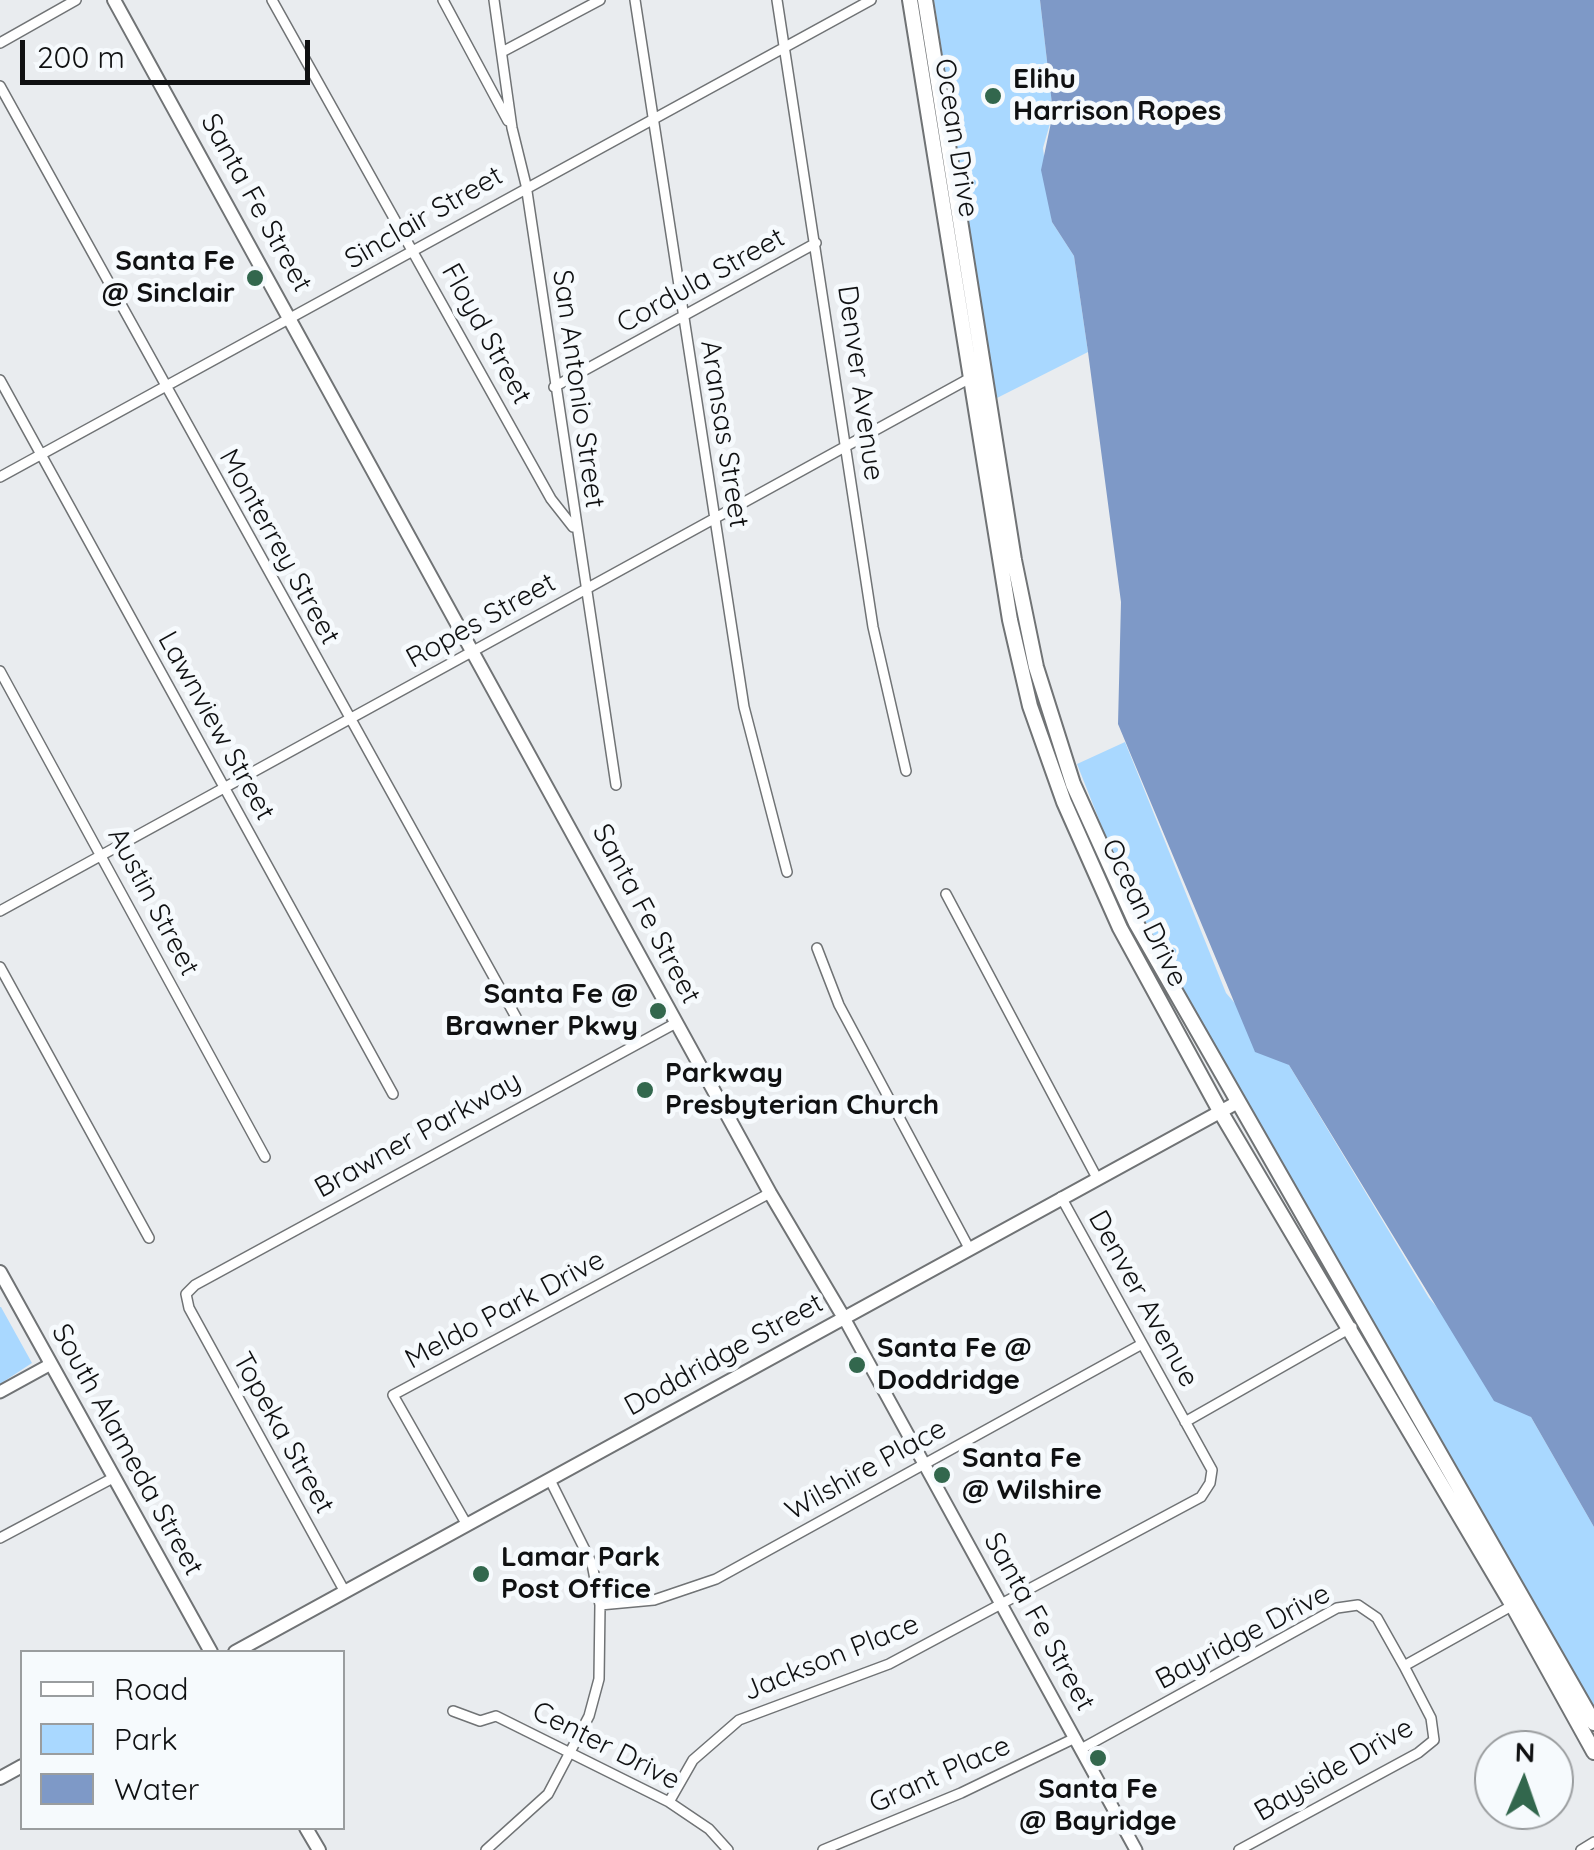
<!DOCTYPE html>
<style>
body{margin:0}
#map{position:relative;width:1594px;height:1850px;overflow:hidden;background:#e9ecef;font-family:Quicksand,sans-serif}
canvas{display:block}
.legend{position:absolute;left:20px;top:1650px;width:325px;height:180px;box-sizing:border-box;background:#f6fafd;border:2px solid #9a9d9f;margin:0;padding:12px 18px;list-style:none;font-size:30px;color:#101112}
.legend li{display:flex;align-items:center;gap:20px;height:50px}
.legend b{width:50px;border:2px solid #9a9d9f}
.north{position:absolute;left:1474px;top:1730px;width:100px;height:100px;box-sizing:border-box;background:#f6fafd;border:2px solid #9a9d9f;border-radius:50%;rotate:2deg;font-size:28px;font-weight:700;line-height:40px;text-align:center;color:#101112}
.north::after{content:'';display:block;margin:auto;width:35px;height:45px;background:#32674d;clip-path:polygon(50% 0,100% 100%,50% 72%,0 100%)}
.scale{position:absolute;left:20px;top:40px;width:290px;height:45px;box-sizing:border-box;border:5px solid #101112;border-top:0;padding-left:12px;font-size:30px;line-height:35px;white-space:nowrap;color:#101112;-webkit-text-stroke:8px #f6fafd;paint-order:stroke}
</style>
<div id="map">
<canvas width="1594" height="1850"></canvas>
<ul class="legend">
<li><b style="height:12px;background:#fff"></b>Road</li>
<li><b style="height:28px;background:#a9d8ff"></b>Park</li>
<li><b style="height:28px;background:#7e99c7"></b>Water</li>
</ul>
<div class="north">N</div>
<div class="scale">200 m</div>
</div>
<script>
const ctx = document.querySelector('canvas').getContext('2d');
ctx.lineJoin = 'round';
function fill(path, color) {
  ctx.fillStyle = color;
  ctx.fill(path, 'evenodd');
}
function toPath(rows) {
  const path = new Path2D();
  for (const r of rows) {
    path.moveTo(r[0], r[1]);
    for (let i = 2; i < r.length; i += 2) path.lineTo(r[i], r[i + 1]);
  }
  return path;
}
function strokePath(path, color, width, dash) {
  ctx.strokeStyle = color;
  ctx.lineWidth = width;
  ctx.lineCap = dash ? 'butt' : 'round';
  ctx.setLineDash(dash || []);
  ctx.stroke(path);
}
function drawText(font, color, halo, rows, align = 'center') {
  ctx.font = font + ' Quicksand,sans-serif';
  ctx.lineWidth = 10;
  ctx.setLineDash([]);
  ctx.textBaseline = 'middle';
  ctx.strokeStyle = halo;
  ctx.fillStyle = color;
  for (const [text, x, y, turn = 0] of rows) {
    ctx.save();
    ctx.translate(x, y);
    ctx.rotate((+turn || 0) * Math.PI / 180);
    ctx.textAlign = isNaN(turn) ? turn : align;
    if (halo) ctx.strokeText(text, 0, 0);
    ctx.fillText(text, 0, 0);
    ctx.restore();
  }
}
fill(toPath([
 [934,0,1040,0,1053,113,1043,148,1052,222,1074,256,1088,352,995,399],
 [1125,742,1226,993,1289,1065,1429,1298,1531,1417,1594,1527,1594,1710,1126,888,1077,764],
 [1,1307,32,1363,0,1384,0,1307]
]), '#a9d8ff');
fill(toPath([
 [1040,0,1594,0,1594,1527,1531,1417,1494,1401,1289,1065,1255,1052,1118,724,1121,602,1088,352,1074,256,1052,222,1041,170,1053,113]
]), '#7e99c7');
const minor = toPath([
 [272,0,551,499,573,527],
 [443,0,508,121],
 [494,0,512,128,526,185,616,785],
 [635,0,744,707,787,872],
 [777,0,873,627,906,771],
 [0,43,76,0],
 [502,52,600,0],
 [0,86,522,1028],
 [0,380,393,1094],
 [554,387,816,243],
 [0,477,871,0],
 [0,671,265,1157],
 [946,894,1097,1178],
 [0,911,972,377],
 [817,948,839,1005,969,1248],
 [0,967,149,1238],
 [1185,1422,1352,1327],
 [467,1525,393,1395,770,1193],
 [0,1538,111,1479],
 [345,1592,189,1308,186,1294,195,1285,676,1023],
 [600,1605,654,1600,716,1579,1142,1344],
 [1404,1666,1515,1604],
 [453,1711,480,1721,496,1716,669,1802,709,1829,728,1850],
 [1081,1749,1337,1608,1358,1605,1377,1618,1404,1666,1431,1718,1434,1740,1418,1753,1239,1850],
 [669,1802,693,1760,739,1720,889,1664,1201,1497,1210,1483,1212,1470,1061,1197],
 [486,1850,548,1794,589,1716,599,1679,600,1605,592,1564,550,1480],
 [823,1850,961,1793,1075,1738],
 [1581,1850,1594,1842]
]);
const tertiary = toPath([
 [844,1318,1136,1850],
 [0,1392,51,1364]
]);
const secondary = toPath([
 [114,0,770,1193,844,1318],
 [0,1272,211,1652],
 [235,1652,1238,1102],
 [0,1778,22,1766],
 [306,1828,319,1850]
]);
const primary = toPath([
 [910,0,1010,620,1030,706,1064,802,1120,928,1220,1111,1513,1606,1594,1752],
 [925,0,1014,560,1036,667,1073,784,1136,923,1594,1723]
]);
strokePath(minor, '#707375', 12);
strokePath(tertiary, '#707375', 15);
strokePath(secondary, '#707375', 16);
strokePath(primary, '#707375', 18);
strokePath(minor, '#fff', 9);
strokePath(tertiary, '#fff', 11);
strokePath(secondary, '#fff', 12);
strokePath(primary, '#fff', 14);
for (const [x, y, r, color] of [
 [993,96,10,"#32674d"],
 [255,278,10,"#32674d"],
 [658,1011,10,"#32674d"],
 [645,1090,10,"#32674d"],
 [857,1365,10,"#32674d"],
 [942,1475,10,"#32674d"],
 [481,1574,10,"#32674d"],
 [1098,1758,10,"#32674d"]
]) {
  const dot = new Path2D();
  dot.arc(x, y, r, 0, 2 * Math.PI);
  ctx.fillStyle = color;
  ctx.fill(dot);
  strokePath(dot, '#f6fafd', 4);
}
drawText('bold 28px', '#101112', '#f6fafd', [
 ["Elihu",1013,80],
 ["Harrison Ropes",1013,112],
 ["Santa Fe",235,262,"right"],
 ["@ Sinclair",235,294,"right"],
 ["Santa Fe @",638,995,"right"],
 ["Brawner Pkwy",638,1027,"right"],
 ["Parkway",665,1074],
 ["Presbyterian Church",665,1106],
 ["Santa Fe @",877,1349],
 ["Doddridge",877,1381],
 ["Santa Fe",962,1459],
 ["@ Wilshire",962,1491],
 ["Lamar Park",501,1558],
 ["Post Office",501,1590],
 ["Santa Fe",1098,1790,"center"],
 ["@ Bayridge",1098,1822,"center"]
], 'left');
drawText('28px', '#101112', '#f6fafd', [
 ["Ocean Drive",956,138,81],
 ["Santa Fe Street",256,203,61],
 ["Sinclair Street",424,218,-30],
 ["Cordula Street",701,281,-29],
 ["Floyd Street",486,334,61],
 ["Denver Avenue",860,383,82],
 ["San Antonio Street",578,389,82],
 ["Aransas Street",724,434,81],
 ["Monterrey Street",279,547,61],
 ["Ropes Street",481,621,-29],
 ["Lawnview Street",216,726,61],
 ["Austin Street",153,902,62],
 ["Ocean Drive",1144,913,64],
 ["Santa Fe Street",646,914,62],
 ["Brawner Parkway",418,1135,-29],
 ["Denver Avenue",1143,1299,61],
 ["Meldo Park Drive",505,1310,-28],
 ["Doddridge Street",724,1355,-29],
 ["Topeka Street",283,1433,61],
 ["South Alameda Street",127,1450,61],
 ["Wilshire Place",866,1470,-29],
 ["Santa Fe Street",1039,1622,61],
 ["Bayridge Drive",1243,1637,-28],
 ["Jackson Place",831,1658,-22],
 ["Center Drive",606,1746,27],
 ["Bayside Drive",1334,1770,-30],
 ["Grant Place",940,1775,-24]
]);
</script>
